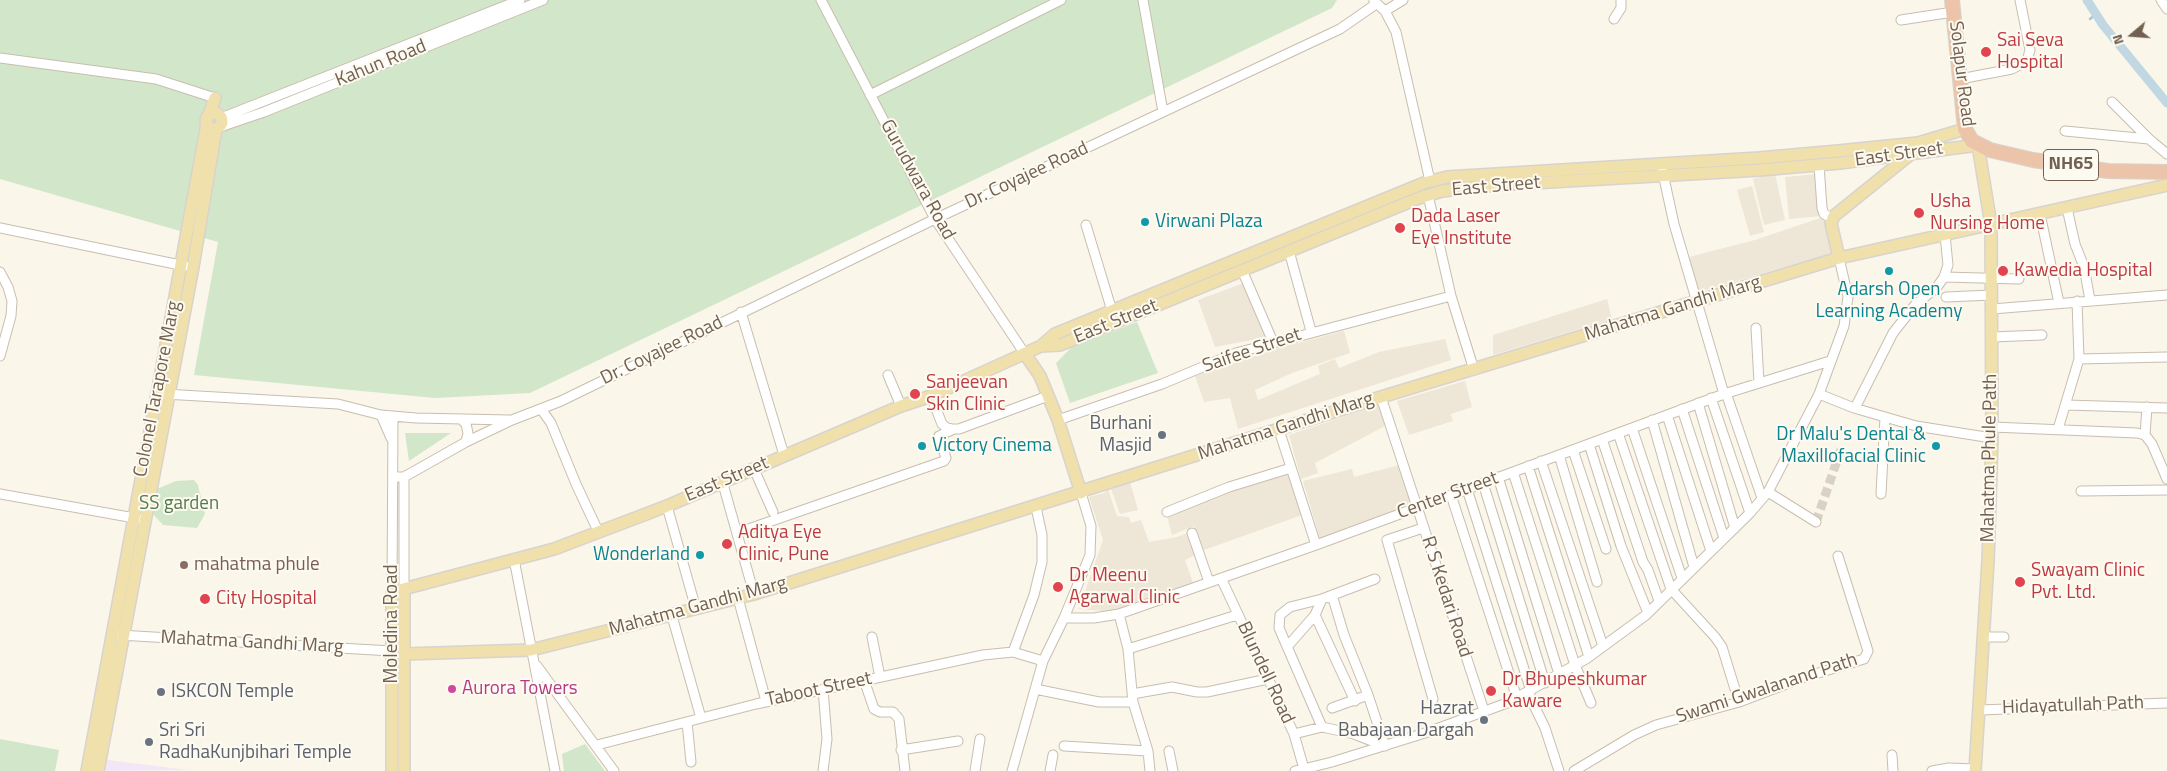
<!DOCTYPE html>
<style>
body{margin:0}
#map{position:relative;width:2167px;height:771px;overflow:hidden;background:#faf6ea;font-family:"Titillium Web",sans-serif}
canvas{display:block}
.north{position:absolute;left:2107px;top:10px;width:50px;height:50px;-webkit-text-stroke:4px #fdfaf1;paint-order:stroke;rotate:252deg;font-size:14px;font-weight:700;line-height:20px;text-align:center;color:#726151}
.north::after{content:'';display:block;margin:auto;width:18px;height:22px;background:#726151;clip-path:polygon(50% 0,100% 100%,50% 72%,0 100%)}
</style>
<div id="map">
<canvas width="2167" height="771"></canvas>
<div class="north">N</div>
</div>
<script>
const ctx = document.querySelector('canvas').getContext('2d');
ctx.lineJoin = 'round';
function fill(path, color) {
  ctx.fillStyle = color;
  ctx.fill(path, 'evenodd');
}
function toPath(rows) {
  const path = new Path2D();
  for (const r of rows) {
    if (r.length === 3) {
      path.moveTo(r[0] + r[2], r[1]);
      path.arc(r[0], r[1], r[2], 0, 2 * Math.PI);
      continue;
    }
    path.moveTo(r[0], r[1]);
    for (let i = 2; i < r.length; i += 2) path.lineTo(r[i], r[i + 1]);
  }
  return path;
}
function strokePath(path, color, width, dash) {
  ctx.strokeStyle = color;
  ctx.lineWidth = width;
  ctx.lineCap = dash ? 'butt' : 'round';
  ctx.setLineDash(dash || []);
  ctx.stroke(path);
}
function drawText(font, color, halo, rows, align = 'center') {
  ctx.font = font + ' "Titillium Web",sans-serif';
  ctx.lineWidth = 4;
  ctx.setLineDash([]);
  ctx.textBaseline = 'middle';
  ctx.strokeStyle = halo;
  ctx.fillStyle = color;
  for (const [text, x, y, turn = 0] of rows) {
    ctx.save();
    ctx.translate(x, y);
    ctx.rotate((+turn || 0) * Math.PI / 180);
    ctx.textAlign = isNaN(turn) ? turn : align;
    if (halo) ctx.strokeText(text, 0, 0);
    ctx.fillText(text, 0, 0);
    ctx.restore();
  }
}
fill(toPath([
 [1775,174,1785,220,1764,225,1753,179],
 [1817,174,1821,216,1789,219,1785,177],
 [1752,186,1764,232,1750,236,1737,190],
 [1826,216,1834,253,1698,292,1689,257,1755,240],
 [1244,283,1267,337,1215,347,1198,300],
 [1607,299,1612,319,1493,355,1493,335],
 [1344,331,1350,353,1292,373,1255,390,1258,400,1320,374,1318,366,1335,359,1339,368,1379,352,1445,339,1451,360,1238,429,1230,398,1204,402,1195,376,1282,347],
 [1465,381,1472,407,1451,414,1453,421,1409,435,1397,401],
 [1378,405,1385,426,1315,463,1318,473,1301,479,1289,435],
 [1399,465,1412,506,1320,539,1303,481,1352,469,1354,477],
 [1289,471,1302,515,1204,550,1194,526,1172,535,1167,516,1198,501],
 [1130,482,1138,510,1120,514,1111,489],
 [1108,489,1117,516,1129,517,1131,523,1141,520,1149,542,1177,537,1190,532,1195,555,1185,560,1193,583,1118,612,1079,609,1103,540,1089,497,1104,493]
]), '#eee6d7');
fill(toPath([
 [100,759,188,770,99,771]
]), '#f3e7f7');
fill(toPath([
 [0,0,1337,0,1332,8,530,393,435,398,194,375,218,242,0,179],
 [1137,322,1158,373,1070,403,1056,363,1072,347],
 [405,433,451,433,409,461],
 [194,480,198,485,205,514,197,528,163,525,152,513,157,489,176,481],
 [0,739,59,750,55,771,0,771],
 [585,744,605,771,564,771,562,754]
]), '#d2e6ca');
strokePath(toPath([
 [2090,19,2096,14]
]), '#a8c6d2', 2.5);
strokePath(toPath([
 [2087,0,2103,25,2167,103]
]), '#c1d8e2', 9);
strokePath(toPath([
 [1816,522,1841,449]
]), '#d8d1c4', 9, [9, 4.5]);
const minor = toPath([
 [821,0,935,219,1025,354],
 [1143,0,1163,112],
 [2161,0,2167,9],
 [1374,1,1385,11,1396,32,1430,181],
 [1385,11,1403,0],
 [1614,19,1621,8,1621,0],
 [1901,20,1953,12],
 [0,58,156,79,215,98],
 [1960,79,2012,69,2027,61,2030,50,2020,0],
 [870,95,1061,0],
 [2112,102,2149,139],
 [221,118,520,0],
 [220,127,264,112,543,0],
 [2065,131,2149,139,2167,154],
 [1819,165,1822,208,1824,214,1833,219],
 [1662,169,1674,224,1724,394],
 [1428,195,1451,296,1474,370],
 [2067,208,2075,244,2084,267,2090,300],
 [2040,214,2059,303],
 [1086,225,1112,311],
 [0,228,185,266],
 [1289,251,1311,331],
 [1242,270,1273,342],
 [0,272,8,287,12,301,11,316,0,356],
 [1944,277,2019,279],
 [1946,297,1992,295],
 [1992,309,2167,295],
 [741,312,784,455],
 [1756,328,1759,383],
 [1992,337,2042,335],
 [2079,359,2167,357],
 [888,375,901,406],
 [1726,393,1762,498],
 [164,394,338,404,381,415,416,418,509,420],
 [1819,394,1854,408,1916,426,1992,438],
 [931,396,942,424,947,428,952,429,959,429,1048,396],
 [1381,397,1484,711],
 [1711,398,1750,513],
 [1698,403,1735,528],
 [2066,405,2167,408],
 [1855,408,1893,333,1915,305,1937,287,1944,277,1948,265,1945,235],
 [541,409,551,423,576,484,599,533],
 [1682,409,1724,538],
 [381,415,391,438],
 [1667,415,1711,551],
 [461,419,466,424,468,433,466,442],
 [1058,420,1162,384,1236,353,1451,296],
 [1652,420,1694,567],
 [1992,427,2137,433,2145,435,2152,444,2167,479],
 [1632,428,1682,578],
 [2058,429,2079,359,2077,301],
 [1279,430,1316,545],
 [1618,433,1671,589,1715,637,1722,647,1739,702],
 [2145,435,2147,407],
 [1602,439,1643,562,1648,570,1659,601],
 [1589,444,1621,546,1648,613],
 [1573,450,1606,549],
 [1559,455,1597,582],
 [1541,461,1603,646],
 [1528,466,1589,657],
 [754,469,773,512],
 [1513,472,1575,665,1591,703],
 [394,477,404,477,466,442,512,420,561,401,935,219,1340,29,1376,4],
 [1498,477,1559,674],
 [1483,483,1545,683],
 [723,484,754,594],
 [1467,489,1531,691],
 [2081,491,2167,490],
 [1768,492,1816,522],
 [0,494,140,519],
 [1881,494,1885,417],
 [1451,495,1517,698],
 [667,506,696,609],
 [1167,512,1229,487,1291,468],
 [1423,528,1387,540,1433,699],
 [737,533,944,461,946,458,939,436,954,429],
 [1192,533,1209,582],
 [514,559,555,771],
 [1221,578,1294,734,1304,769],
 [404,590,404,477],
 [392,592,393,416],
 [1332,595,1344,635,1368,695,1385,746],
 [738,598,766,701],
 [1119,614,1128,649,1133,702,1148,751,1150,771],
 [1315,615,1355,701],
 [672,616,701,718],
 [1064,618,1094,618,1119,614,1316,545,1724,394,1830,361],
 [119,635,391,651],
 [872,637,880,677],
 [1984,637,2004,637],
 [1287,647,1315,615,1322,599],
 [1128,649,1237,615],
 [1013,652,1034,595,1042,562,1042,535,1036,507],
 [537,666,614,771],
 [864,680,874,709,880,712,893,712,899,719,905,771],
 [823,689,827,739,823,771],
 [1035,689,1099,702,1133,702],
 [1528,693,1545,728,1559,771],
 [1132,694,1172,687,1197,692,1207,692,1268,679],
 [1332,708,1368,695],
 [1980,710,2167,703],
 [687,722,691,762],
 [1322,727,1279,628,1280,615,1290,607,1322,599,1375,579],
 [1294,734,1322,727,1354,734,1385,746],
 [597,745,756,704,983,655,1013,652,1043,661],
 [1064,746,1148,751],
 [901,750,958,741],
 [1169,751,1173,771],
 [1892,755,1893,771],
 [975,771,980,739],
 [1012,771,1043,661,1064,618,1090,555,1091,526,1081,493],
 [1050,771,1053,755],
 [1295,771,1332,762,1428,732,1507,703,1586,659,1646,615,1750,513,1768,492,1819,394,1844,326,1848,297,1839,258],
 [1574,771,1634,735,1656,725,1739,702,1802,678,1864,659,1868,651,1838,556],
 [1932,771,1949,768,1975,769]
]);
const major = toPath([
 [214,121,8],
 [208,117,215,98],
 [1839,258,1831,223,1834,216,1912,153],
 [1041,346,1060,345,1419,198,1442,191,1497,185,1760,170,1840,163,1978,145,1991,225,1992,438,1988,561,1975,771],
 [1025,354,1040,376,1058,420,1081,493],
 [404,590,404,771],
 [405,654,531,650,754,594,1381,397,1839,258,2167,185],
 [87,771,207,124],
 [98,771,193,267,216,129],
 [392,771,392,592,554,549,667,506,901,406,931,396,1041,346,1055,334,1424,183,1447,177,1759,158,1838,151,1918,143,1965,129]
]);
const highway = toPath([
 [1952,0,1965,129,1972,141,1990,150,2033,160,2108,171,2167,172]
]);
strokePath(minor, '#c8beaf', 11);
strokePath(major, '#d8d3ce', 14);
strokePath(highway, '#d8d3ce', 16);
strokePath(minor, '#fff', 9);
strokePath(major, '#f0e0ac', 11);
strokePath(highway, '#ecc4a9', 14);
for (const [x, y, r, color] of [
 [1986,52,6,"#e0444e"],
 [1919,213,6,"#e0444e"],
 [1145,222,5,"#0f9aa8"],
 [1400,228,6,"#e0444e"],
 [1889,271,5,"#0f9aa8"],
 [2003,271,6,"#e0444e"],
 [915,394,6,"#e0444e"],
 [1162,435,5,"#6b7280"],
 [922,446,5,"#0f9aa8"],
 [1936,446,5,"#0f9aa8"],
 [727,544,6,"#e0444e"],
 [700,555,5,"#0f9aa8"],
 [184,565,5,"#8d6e63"],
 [2020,582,6,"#e0444e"],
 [1058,587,6,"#e0444e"],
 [205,599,6,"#e0444e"],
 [452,689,5,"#d1479c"],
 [1491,691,6,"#e0444e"],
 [161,692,5,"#6b7280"],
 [1484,720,5,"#6b7280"],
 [149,742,5,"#6b7280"]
]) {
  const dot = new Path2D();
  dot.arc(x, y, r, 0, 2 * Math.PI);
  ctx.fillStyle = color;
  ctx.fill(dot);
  strokePath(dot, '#fdfaf1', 2);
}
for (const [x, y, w] of [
 [2071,165,55]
]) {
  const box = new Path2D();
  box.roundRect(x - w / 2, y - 15.5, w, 31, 4);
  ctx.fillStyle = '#fdfaf1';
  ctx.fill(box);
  strokePath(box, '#726151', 1);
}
drawText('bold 18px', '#726151', null, [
 ["NH65",2071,165]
]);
drawText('19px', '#be3a42', '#fdfaf1', [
 ["Sai Seva",1997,41],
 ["Hospital",1997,63],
 ["Usha",1930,202],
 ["Nursing Home",1930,224],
 ["Dada Laser",1411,217],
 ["Eye Institute",1411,239],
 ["Kawedia Hospital",2014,271],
 ["Sanjeevan",926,383],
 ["Skin Clinic",926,405],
 ["Aditya Eye",738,533],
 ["Clinic, Pune",738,555],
 ["Swayam Clinic",2031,571],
 ["Pvt. Ltd.",2031,593],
 ["Dr Meenu",1069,576],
 ["Agarwal Clinic",1069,598],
 ["City Hospital",216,599],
 ["Dr Bhupeshkumar",1502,680],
 ["Kaware",1502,702]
], 'left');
drawText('19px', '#726151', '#fdfaf1', [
 ["Kahun Road",381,64,-22],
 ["Solapur Road",1961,74,83],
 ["East Street",1899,155,-8],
 ["Dr. Coyajee Road",1027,176,-25],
 ["Gurudwara Road",917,180,61],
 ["East Street",1496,187,-5],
 ["Mahatma Gandhi Marg",1673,309,-17],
 ["East Street",1116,322,-22],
 ["Dr. Coyajee Road",662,351,-26],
 ["Saifee Street",1252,351,-19],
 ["Colonel Tarapore Marg",158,389,-79],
 ["Mahatma Gandhi Marg",1286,427,-18],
 ["Mahatma Phule Path",1990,458,-89],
 ["East Street",727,480,-23],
 ["Center Street",1448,496,-20],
 ["R S Kedari Road",1446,597,72],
 ["Mahatma Gandhi Marg",698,607,-15],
 ["Moledina Road",392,624,-90],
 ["Mahatma Gandhi Marg",252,643,3],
 ["Blundell Road",1265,673,65],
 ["Swami Gwalanand Path",1767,689,-18],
 ["Taboot Street",819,690,-12],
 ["Hidayatullah Path",2073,706,-2]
]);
drawText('19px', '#0d838f', '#fdfaf1', [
 ["Virwani Plaza",1155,222],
 ["Adarsh Open",1889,290,"center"],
 ["Learning Academy",1889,312,"center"],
 ["Dr Malu's Dental &",1926,435,"right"],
 ["Maxillofacial Clinic",1926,457,"right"],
 ["Victory Cinema",932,446],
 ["Wonderland",690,555,"right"]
], 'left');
drawText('19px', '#5b616d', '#fdfaf1', [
 ["Burhani",1152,424],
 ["Masjid",1152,446],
 ["ISKCON Temple",171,692,"left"],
 ["Hazrat",1474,709],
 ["Babajaan Dargah",1474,731],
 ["Sri Sri",159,731,"left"],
 ["RadhaKunjbihari Temple",159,753,"left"]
], 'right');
drawText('19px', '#547b4d', '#fdfaf1', [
 ["SS garden",179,504]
]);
drawText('19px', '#785e54', '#fdfaf1', [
 ["mahatma phule",194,565]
], 'left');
drawText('19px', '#b23c85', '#fdfaf1', [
 ["Aurora Towers",462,689]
], 'left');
</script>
